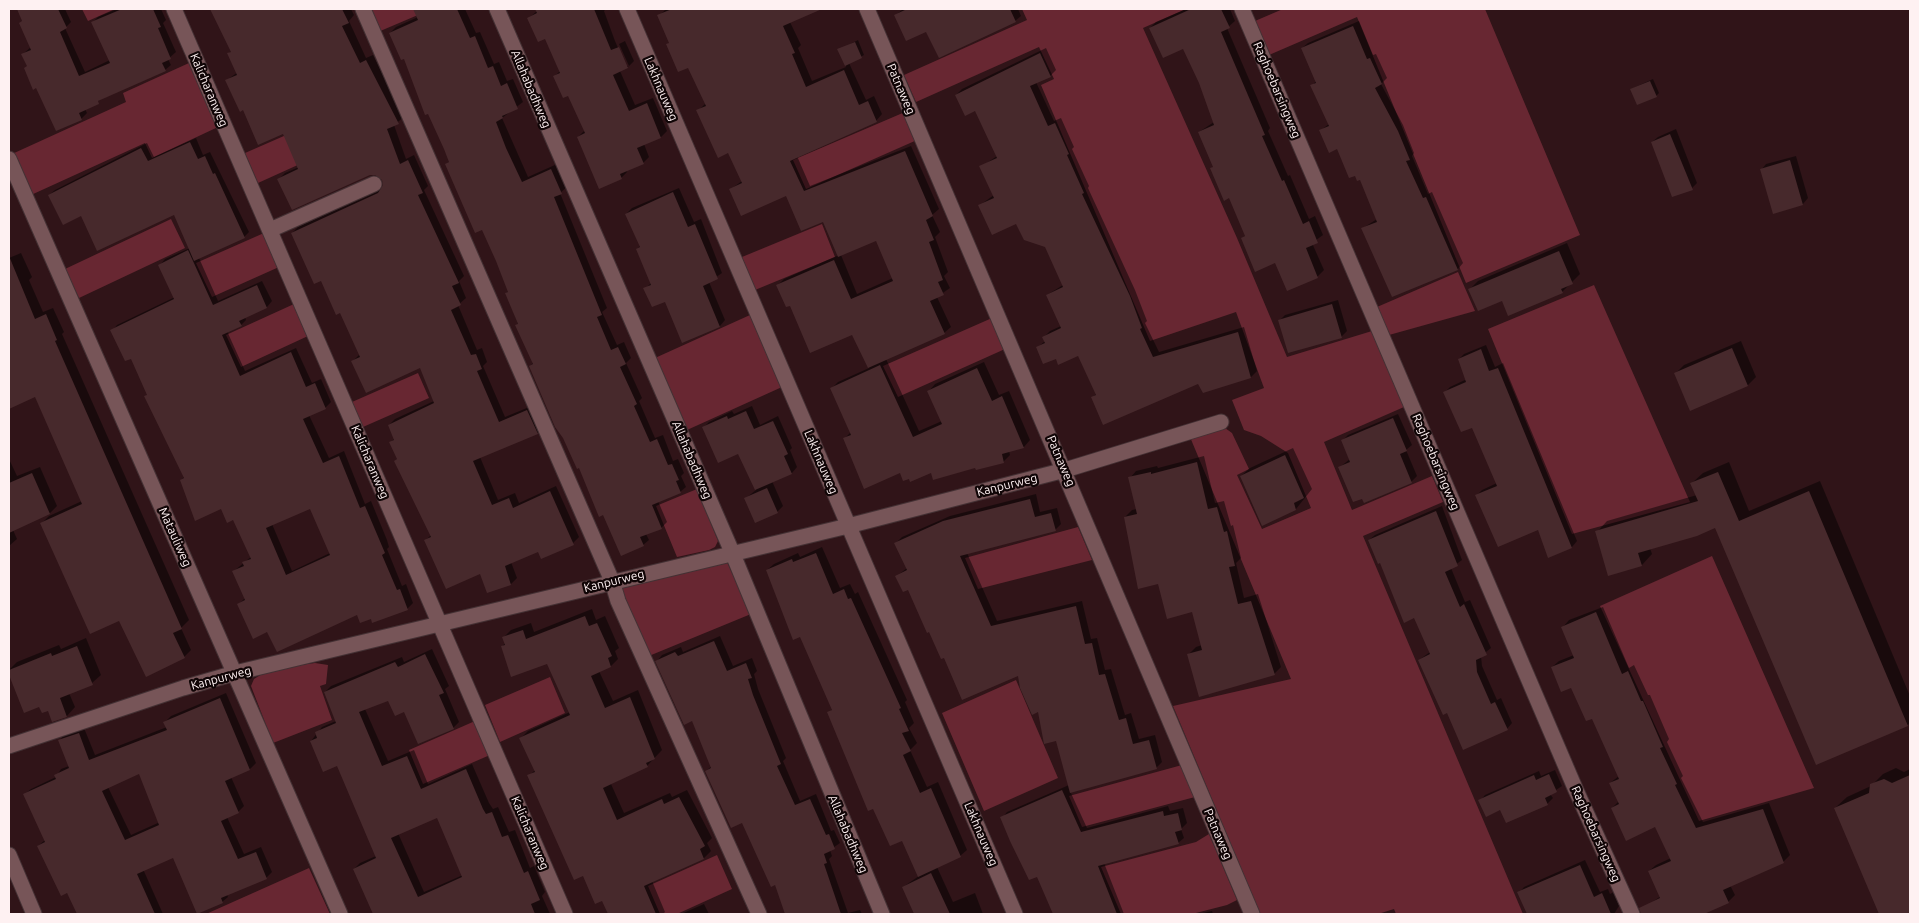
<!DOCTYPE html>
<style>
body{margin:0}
#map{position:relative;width:1919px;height:923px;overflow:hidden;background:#301418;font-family:Ubuntu,sans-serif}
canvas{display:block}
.frame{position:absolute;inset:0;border:10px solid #fef1f2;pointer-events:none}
</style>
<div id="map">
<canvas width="1919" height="923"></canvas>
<div class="frame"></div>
</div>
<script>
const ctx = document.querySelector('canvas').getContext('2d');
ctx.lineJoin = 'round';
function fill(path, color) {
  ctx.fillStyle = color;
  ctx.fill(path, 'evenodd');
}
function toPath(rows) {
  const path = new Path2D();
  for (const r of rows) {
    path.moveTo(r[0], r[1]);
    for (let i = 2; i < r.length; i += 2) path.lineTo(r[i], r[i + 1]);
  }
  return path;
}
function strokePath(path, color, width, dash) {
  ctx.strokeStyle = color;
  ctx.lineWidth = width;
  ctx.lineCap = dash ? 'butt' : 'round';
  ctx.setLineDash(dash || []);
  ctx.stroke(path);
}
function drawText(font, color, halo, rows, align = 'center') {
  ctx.font = font + ' Ubuntu,sans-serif';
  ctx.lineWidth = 4.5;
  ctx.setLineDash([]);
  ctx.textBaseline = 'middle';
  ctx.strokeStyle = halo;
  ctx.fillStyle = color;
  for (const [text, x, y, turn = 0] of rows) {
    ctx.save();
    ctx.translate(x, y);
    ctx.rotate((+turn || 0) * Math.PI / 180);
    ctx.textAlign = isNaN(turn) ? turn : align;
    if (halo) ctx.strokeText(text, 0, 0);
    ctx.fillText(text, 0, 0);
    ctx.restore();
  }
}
fill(toPath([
 [82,9,115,9,88,21],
 [368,9,432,9,378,32],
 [1022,9,1186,9,1143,28,1237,238,1287,357,1372,331,1404,407,1324,442,1352,510,1432,476,1443,502,1363,536,1523,914,1396,914,1394,909,1378,914,1260,914,1173,706,1291,679,1190,437,1225,428,1232,433,1249,469,1237,475,1262,529,1311,508,1288,453,1261,436,1244,430,1232,400,1264,388,1236,312,1150,341,1041,85,1054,79,1039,47,916,102,904,75,1027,20],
 [1283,9,1485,9,1580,235,1466,283,1357,17,1269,55,1255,21],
 [189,63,218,127,152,158,145,143,31,195,12,154,126,102,123,93],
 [905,112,917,140,806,189,793,160],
 [309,125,322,154,258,183,245,153],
 [171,219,185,248,79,298,65,269],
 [822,224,835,257,755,290,742,257],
 [264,233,279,267,212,297,196,263],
 [1458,272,1475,311,1389,335,1377,307],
 [1594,285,1690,502,1572,534,1488,329],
 [294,304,308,336,241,367,226,335],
 [750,315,782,387,687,430,655,358],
 [992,318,1005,349,898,397,883,366],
 [418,373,429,398,363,427,352,402],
 [697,489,718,541,715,547,709,550,677,557,656,506],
 [1078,527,1092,560,978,589,965,558],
 [1712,556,1814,788,1699,821,1600,606],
 [727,562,751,614,644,658,621,587],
 [315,663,328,665,326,684,320,686,332,720,273,743,251,686,254,679,262,674,291,666],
 [550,677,565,713,500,742,485,705],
 [1016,680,1058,778,984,811,942,713],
 [475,721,490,755,423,784,409,750],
 [1182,765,1195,797,1082,827,1069,796],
 [1209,834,1237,900,1227,905,1192,914,1121,914,1101,867,1196,842],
 [717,855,732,889,677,914,660,914,648,886],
 [309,868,330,914,206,914]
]), '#682732');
fill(toPath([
 [18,9,65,9,71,22,65,28,85,72,110,60,93,22,98,17,117,9,161,9,166,20,163,23,176,52,168,59,171,65,165,70,103,98,85,109,87,113,81,119,28,66,23,54,31,47],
 [212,9,351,9,354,15,349,21,366,58,373,55,404,117,394,125,406,159,414,155,428,186,424,190,464,276,459,281,466,298,458,305,477,350,482,348,487,362,483,366,505,417,534,405,543,427,537,433,480,457,498,500,515,493,519,503,556,486,579,537,573,543,538,551,511,562,517,578,511,584,481,572,426,540,431,535,395,461,398,458,391,442,395,438,389,425,395,419,434,401,421,367,353,361,360,354,341,311,292,233,298,227,383,188,383,179,376,174,279,179,285,173,299,167,284,132,243,109,227,80,238,72,229,53,232,51],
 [415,9,465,9,476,33,480,32,494,64,499,62,507,81,513,79,523,102,502,118,528,177,557,164,567,187,560,193,607,308,602,312,617,345,624,342,631,358,626,363,642,398,639,401,655,438,663,435,673,461,678,459,684,473,681,476,686,487,680,492,658,501,667,522,661,528,646,534,649,540,643,545,604,514,530,366,533,363,506,293,509,291,483,228,446,164,450,161,404,57,390,33,396,27,418,17],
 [537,9,606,9,604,11,615,41,626,66,629,66,620,71,635,105,653,98,667,131,661,137,644,144,649,157,643,163,626,170,627,172,621,178,578,137,585,130,569,94,555,76,560,71,546,37,529,18,537,11],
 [666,9,738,9,739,12,746,9,819,9,790,22,801,45,798,48,812,81,846,67,839,50,858,40,864,55,849,63,866,100,874,96,882,114,876,121,797,156,810,186,911,146,939,209,932,215,940,232,935,237,948,272,944,276,950,288,937,297,951,327,944,333,886,359,919,431,942,421,929,391,935,384,984,362,999,395,1009,391,1030,440,1024,447,1009,451,1010,455,1003,462,931,471,901,472,844,439,851,432,832,388,838,382,869,368,853,333,791,304,777,286,784,279,839,255,824,220,787,194,731,189,742,181,729,152,698,111,706,103,688,66,667,45,670,42,659,16],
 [876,240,893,278,857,294,841,255],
 [903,9,1018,9,1021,16,1015,21,927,30,896,15],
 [1186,9,1230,9,1235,21,1227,28,1270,128,1268,131,1288,176,1290,175,1309,219,1315,216,1323,235,1312,243,1324,270,1318,276,1288,290,1276,262,1242,238,1246,235,1230,197,1211,169,1214,166,1199,132,1214,122,1200,83,1183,47,1150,28,1156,22],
 [1359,21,1373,55,1376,54,1387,78,1381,84,1403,125,1414,153,1412,156,1428,194,1432,192,1463,263,1458,269,1392,296,1363,228,1377,219,1360,179,1338,148,1321,130,1329,124,1312,86,1316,81,1302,48,1308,43],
 [625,41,634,61,629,66,619,44],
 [1046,48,1056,70,1050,76,1036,82,1054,121,1061,118,1074,147,1072,149,1089,186,1088,188,1135,290,1147,321,1145,323,1159,352,1244,327,1257,371,1251,377,1092,398,1096,394,1078,355,1056,357,1037,348,1045,341,1044,337,1050,331,1061,326,1047,295,1063,285,1046,246,1016,222,980,205,994,195,981,167,997,156,976,110,956,95,962,89],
 [1653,79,1659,93,1656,96,1631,89],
 [1676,129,1697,183,1692,188,1652,142,1658,137],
 [196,138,203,155,210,152,249,232,244,237,199,258,218,301,262,281,272,301,267,307,245,317,246,320,241,325,227,331,245,371,296,348,312,383,321,379,331,402,325,408,309,415,329,458,344,451,365,504,371,501,387,540,389,547,387,549,402,586,406,584,413,603,407,609,372,617,357,613,268,631,239,604,245,598,234,571,252,556,234,518,221,507,195,519,181,480,184,477,148,394,131,357,112,331,117,325,175,297,160,265,165,259,190,248,174,214,81,214,49,195,55,190,147,143,154,157],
 [310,507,330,553,292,571,272,524],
 [1796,156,1808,198,1803,204,1774,213,1761,170,1766,164],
 [679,188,694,222,701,219,722,273,709,282,725,320,720,326,683,341,665,300,645,289,651,283,637,249,640,246,626,214,632,208],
 [1567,243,1580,274,1562,292,1502,299,1470,289,1478,281],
 [21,253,32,277,29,280,43,312,53,308,64,332,62,334,189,620,181,628,191,650,184,657,119,620,42,523,49,516,82,501,35,396,9,407,9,258],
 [1338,300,1347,331,1341,337,1280,320,1285,315],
 [1741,341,1756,377,1748,385,1691,409,1675,374,1684,365],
 [1486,345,1495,367,1503,363,1577,541,1572,547,1549,557,1538,529,1477,495,1482,490,1497,483,1472,426,1445,392,1450,387,1467,379,1459,359,1464,354],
 [752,406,760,425,778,416,792,448,790,450,797,467,792,473,772,481,783,506,777,512,756,521,746,498,756,490,739,452,703,428,709,422,732,411,734,414],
 [1398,414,1412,445,1406,450,1417,476,1411,482,1340,467,1350,459,1342,441,1348,435],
 [1293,448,1312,489,1296,509,1263,524,1241,476,1250,468],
 [1204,456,1215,503,1224,501,1231,526,1233,525,1241,558,1236,563,1244,598,1258,594,1281,667,1274,674,1189,654,1196,647,1202,645,1193,611,1159,583,1125,517,1132,510,1137,509,1130,478,1136,471,1157,466,1158,468],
 [9,459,17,476,40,467,57,506,50,513,13,530,17,539,9,546],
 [1729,462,1749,511,1820,481,1910,696,1910,722,1908,725,1816,764,1716,526,1650,548,1652,554,1642,565,1597,532,1607,521,1697,495,1692,483,1703,473],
 [1036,494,1040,512,1057,508,1061,524,1055,530,967,553,997,621,1082,601,1091,639,1097,638,1105,670,1111,669,1125,715,1131,713,1139,739,1155,735,1162,762,1156,768,1070,791,1087,828,1168,806,1170,811,1183,808,1187,823,1181,829,1184,838,1178,843,1104,863,1124,914,1052,914,1054,913,1038,875,1002,818,1007,812,1069,785,1057,740,1019,674,944,656,908,588,897,576,907,568,896,543,902,537,950,516],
 [1442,506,1462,560,1451,568,1465,602,1470,600,1491,648,1481,656,1482,666,1497,700,1501,698,1512,723,1507,729,1448,711,1419,660,1430,652,1415,617,1369,540,1375,535],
 [822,547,840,588,850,584,855,594,858,592,907,700,905,702,914,723,909,728,917,743,910,750,927,787,938,782,967,850,960,856,937,867,953,902,975,893,983,914,914,914,903,887,919,876,903,839,829,713,833,708,800,635,767,570,774,564,798,553,800,557],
 [1603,607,1629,668,1634,665,1648,695,1650,695,1669,739,1667,742,1683,776,1681,778,1703,822,1769,803,1790,855,1783,862,1730,885,1735,895,1728,902,1701,914,1656,914,1651,903,1661,896,1649,871,1656,865,1671,858,1656,825,1612,808,1619,801,1610,783,1619,776,1593,717,1572,686,1552,667,1559,661,1574,655,1563,627,1569,620],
 [592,609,596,620,605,616,619,648,615,651,618,659,611,666,599,671,613,701,638,690,662,750,647,766,611,784,624,813,670,793,672,797,687,790,712,838,707,843,711,851,704,858,652,881,665,912,663,914,610,914,603,899,584,874,529,776,535,770,521,738,528,731,570,712,548,662,502,647,505,643,503,638,511,630,531,623,534,632],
 [720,636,733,666,752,658,757,671,754,674,758,689,786,758,783,761,800,801,816,794,831,831,834,830,840,843,830,850,832,856,829,859,848,913,860,910,862,914,786,914,775,884,743,822,706,771,712,766,692,720,657,661,662,655,681,647,683,652],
 [86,638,101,675,92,683,69,693,75,707,67,716,52,720,48,709,40,705,25,712,9,670,17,662,59,645,61,649],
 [432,649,449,686,445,689,459,722,453,728,404,710,389,700,365,709,388,761,414,750,428,784,472,764,489,803,493,809,498,807,509,832,515,830,530,868,534,866,545,892,542,896,550,914,375,914,354,869,360,863,376,856,338,764,311,741,322,727,336,721,325,692,331,686,402,657,404,662],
 [438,816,463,875,424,892,398,833],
 [226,693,256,763,250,769,231,777,244,806,238,812,227,817,244,854,261,847,272,872,266,878,227,894,228,897,222,902,174,856,143,869,163,914,80,914,38,846,45,840,25,794,31,789,56,777,61,769,69,766,60,740,65,734,84,728,95,755,167,727,165,722,171,716],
 [140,773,160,822,131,835,108,787],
 [1896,768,1904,772,1910,769,1910,914,1880,914,1835,808,1847,797,1871,786,1883,774],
 [1555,770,1562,786,1550,794,1553,798,1547,804,1501,809,1480,801,1485,795,1539,771,1541,776],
 [1585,860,1600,892,1608,889,1610,894,1614,892,1619,906,1614,914,1549,914,1547,910,1538,914,1528,914,1519,893,1524,887],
 [704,904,709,914,681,914],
 [1212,911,1213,914,1199,914]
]), '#0007');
fill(toPath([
 [17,9,58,9,67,28,60,32,79,76,110,63,91,22,122,9,153,9,161,27,158,28,171,59,162,63,166,71,98,101,99,104,79,113,82,120,56,131,36,88,33,90,24,68,27,66,21,54,31,50,19,23,22,21],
 [210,9,342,9,349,23,342,26,360,63,366,60,399,124,387,129,400,164,408,160,423,193,418,195,459,283,452,286,461,305,451,310,471,355,476,354,482,369,477,371,499,422,527,410,538,434,473,461,492,505,509,498,513,508,550,491,574,545,541,559,538,552,505,566,511,585,487,593,480,574,446,589,424,540,431,537,394,461,397,459,389,442,394,440,388,425,434,403,420,368,366,393,351,361,360,357,340,313,336,315,321,281,314,284,291,233,378,193,383,185,382,180,375,175,370,175,292,210,277,179,298,169,283,134,258,145,243,110,240,112,225,80,237,75,227,53,231,52],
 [413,9,457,9,470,38,475,36,488,68,493,66,501,86,507,83,518,109,502,116,503,118,496,122,506,148,522,182,551,169,562,194,554,197,602,315,597,317,611,350,618,347,626,364,620,367,637,404,634,406,650,442,657,439,668,465,672,464,679,480,676,481,681,493,652,505,662,529,640,537,644,546,621,556,603,515,599,517,579,468,577,469,563,438,555,427,529,366,533,364,515,325,518,324,505,293,508,292,496,261,482,230,475,233,445,164,449,162,444,149,428,114,425,115,404,59,401,60,389,33,418,20],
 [535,9,594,9,611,50,619,47,628,68,613,75,629,111,647,103,661,138,637,148,644,164,620,174,622,179,599,189,577,137,585,133,568,96,563,98,553,76,560,73,545,39,538,42,527,18,537,13],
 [672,9,822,9,783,26,795,53,792,54,806,87,844,70,859,105,868,101,877,122,790,161,804,191,905,151,933,216,926,220,934,240,929,242,943,280,938,282,944,295,930,301,945,334,868,368,852,335,810,353,790,306,786,307,776,285,834,260,851,299,893,281,876,241,838,257,823,222,801,231,786,196,741,216,729,189,742,183,728,153,718,158,696,110,706,106,688,68,678,72,666,44,669,43,657,15],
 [907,9,1010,9,1016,22,939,58,926,32,906,41,894,15],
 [1191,9,1221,9,1230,28,1221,32,1265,135,1262,136,1282,181,1284,180,1303,224,1309,221,1318,243,1306,248,1318,278,1287,291,1275,263,1255,272,1241,238,1245,236,1229,198,1224,201,1210,168,1213,167,1198,132,1214,125,1199,83,1183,49,1163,58,1149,28],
 [1353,26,1367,59,1370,58,1382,84,1375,88,1398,131,1410,160,1406,161,1423,198,1426,197,1458,270,1392,297,1361,228,1377,222,1360,180,1357,181,1355,176,1349,178,1337,149,1329,153,1319,130,1329,126,1310,85,1316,83,1301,48],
 [855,42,862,58,845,66,837,49],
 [1040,53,1051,77,1030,86,1048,126,1055,123,1069,154,1067,155,1084,193,1082,194,1130,296,1142,328,1140,329,1153,357,1238,332,1251,378,1203,393,1198,384,1103,425,1091,397,1096,395,1078,356,1058,365,1056,359,1043,364,1036,347,1045,343,1042,337,1061,328,1046,295,1063,287,1045,247,1024,240,1016,224,992,235,978,205,994,198,979,166,997,158,975,111,965,116,955,95],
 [1650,81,1657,97,1637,105,1630,89],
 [1670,134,1693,190,1672,197,1651,142],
 [190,142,198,159,205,156,213,174,215,173,245,238,194,261,174,215,97,251,81,216,63,225,48,195,141,148,148,161],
 [1790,160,1803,205,1773,214,1760,169],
 [673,192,688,227,695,224,718,279,703,286,720,327,682,343,665,302,652,307,643,288,651,285,636,249,640,247,625,214],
 [188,250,213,305,257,285,267,308,239,321,242,326,222,335,240,376,291,352,306,387,315,383,326,409,303,419,323,463,339,456,360,508,365,506,382,546,385,553,382,555,397,590,400,589,408,610,372,623,371,619,360,623,357,615,277,652,267,632,253,639,237,604,245,600,232,571,244,566,242,562,251,559,233,520,227,523,221,509,195,521,180,480,184,478,144,396,147,395,131,359,125,361,110,330,174,299,158,265],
 [310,509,330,555,286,575,266,528],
 [1559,251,1573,284,1561,289,1563,293,1508,316,1502,301,1478,311,1468,289],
 [9,256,35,319,46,314,57,340,55,341,182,629,173,633,185,658,146,677,119,621,90,634,40,523,82,504,35,397,9,409],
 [1332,304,1342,338,1288,353,1278,320],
 [1732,348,1748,386,1690,411,1674,373],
 [1481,349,1489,371,1498,368,1572,548,1548,558,1538,530,1498,547,1475,495,1497,486,1472,428,1461,432,1443,392,1466,382,1458,359],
 [880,365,913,437,942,424,927,391,977,368,992,401,1002,396,1024,448,1002,454,1004,463,976,470,975,468,933,480,931,473,910,482,909,479,903,481,900,473,864,489,843,438,851,435,830,388],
 [746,411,754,429,773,421,788,454,784,456,792,474,755,490,738,454,718,463,702,427,727,416,728,419],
 [1393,418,1407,451,1400,454,1412,483,1364,503,1362,499,1353,502,1338,467,1350,462,1341,440],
 [1285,455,1304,498,1294,503,1296,510,1262,526,1240,476],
 [1197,462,1208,509,1217,507,1224,532,1227,531,1235,566,1229,567,1238,604,1251,601,1275,675,1199,697,1187,654,1202,650,1192,612,1167,619,1158,584,1138,589,1124,517,1137,514,1128,477,1151,472,1151,474],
 [1718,472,1739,521,1809,491,1908,726,1816,765,1715,528,1697,536,1638,553,1642,566,1608,576,1595,531,1698,501,1690,483],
 [32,473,50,514,9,533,9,483],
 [767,488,778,513,755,523,744,498],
 [1030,499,1035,517,1051,513,1056,531,960,556,991,626,1076,606,1085,644,1092,643,1099,675,1105,674,1119,720,1126,718,1133,744,1149,740,1157,769,1070,793,1056,741,1044,744,1038,712,1032,715,1020,688,1018,676,962,700,944,658,941,659,929,632,927,633,908,590,903,592,895,576,907,570,894,543,943,521],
 [1436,511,1458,566,1445,572,1460,607,1464,604,1487,655,1476,660,1477,672,1491,704,1495,702,1508,730,1463,750,1447,713,1443,715,1418,660,1430,654,1414,618,1404,623,1380,563,1378,564,1368,540],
 [816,553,833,594,844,589,848,599,851,598,901,708,899,709,909,731,902,733,911,751,903,755,920,793,931,788,961,857,918,877,902,841,890,846,873,809,868,811,827,712,832,710,800,637,793,640,766,570,792,559,793,562],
 [1596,612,1622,674,1628,671,1641,701,1643,701,1663,747,1660,748,1677,784,1675,785,1696,828,1763,809,1784,863,1723,890,1729,903,1704,914,1641,914,1639,908,1660,898,1648,871,1671,861,1655,827,1626,841,1611,808,1619,804,1609,783,1619,779,1592,719,1586,721,1571,688,1561,692,1551,667,1574,658,1561,627],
 [585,616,589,626,597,623,612,656,608,658,611,667,591,676,605,708,630,697,655,759,646,763,648,767,603,788,617,820,662,799,664,804,679,797,705,846,700,849,704,859,644,886,656,914,608,914,602,901,595,904,583,876,574,880,527,775,535,772,519,738,570,715,547,664,511,677,501,646,505,645,502,637,523,630,526,639],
 [714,641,727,671,746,663,752,678,748,679,753,695,781,764,777,766,795,805,810,799,826,835,829,834,835,849,824,854,827,863,824,864,841,914,785,914,775,885,771,887,742,823,731,828,705,771,711,768,692,721,684,725,655,661,675,652,678,656],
 [77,646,93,685,60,698,67,717,52,722,48,711,42,713,39,707,24,713,9,675,9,670,51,653,52,656],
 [425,654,444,693,439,695,454,729,418,744,404,712,395,716,388,701,359,712,382,766,407,756,421,789,466,769,483,809,486,814,492,812,502,837,508,835,524,873,528,871,540,900,531,904,535,914,373,914,353,869,376,858,337,766,323,772,310,741,317,738,315,732,336,723,324,692,395,662,398,667],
 [437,818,462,877,418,897,391,838],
 [220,698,250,770,225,781,239,813,221,821,238,859,256,852,267,879,221,898,223,903,197,914,173,858,137,874,155,914,77,914,67,893,61,896,37,846,45,842,23,794,56,779,54,775,69,768,58,740,79,733,89,760,167,730,163,722],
 [139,774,159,825,125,840,102,791],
 [1549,774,1557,792,1545,798,1548,805,1506,823,1500,810,1486,817,1478,800,1534,775,1536,780],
 [1910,775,1910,914,1879,914,1834,808,1869,793,1870,784,1884,779,1892,783],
 [1062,790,1081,832,1163,811,1164,816,1178,813,1182,830,1175,832,1179,844,1098,866,1117,914,1053,914,1037,877,1029,880,1010,841,1000,817],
 [1580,865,1594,897,1602,893,1611,914,1527,914,1517,892],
 [931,873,950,914,914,914,902,887]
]), '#47292c');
const minor = toPath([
 [174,9,565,914],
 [363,9,612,581,618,601,759,914],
 [497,9,732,552,882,914],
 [627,9,1015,914],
 [867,9,1252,914],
 [1242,9,1575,788,1632,914],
 [9,159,340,914],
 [270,230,374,184],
 [9,746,183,688,235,673,848,526,1065,470,1221,422],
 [9,855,34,914]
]);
strokePath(minor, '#443134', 17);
strokePath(minor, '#775558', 15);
drawText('12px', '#fef1f2', '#100506', [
 ["Allahabadhweg",531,89,67],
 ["Lakhnauweg",661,89,67],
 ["Patnaweg",901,89,67],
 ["Kalicharanweg",209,90,67],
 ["Raghoebarsingweg",1277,90,67],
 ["Allahabadhweg",692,460,67],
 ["Patnaweg",1061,461,67],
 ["Kalicharanweg",370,462,67],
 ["Lakhnauweg",821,462,67],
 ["Raghoebarsingweg",1436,462,67],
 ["Kanpurweg",1007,485,-14],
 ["Matauliweg",175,537,66],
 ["Kanpurweg",614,581,-14],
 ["Kanpurweg",221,678,-15],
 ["Kalicharanweg",530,833,67],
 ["Allahabadhweg",848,834,67],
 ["Lakhnauweg",981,834,67],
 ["Patnaweg",1218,834,67],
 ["Raghoebarsingweg",1596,834,66]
]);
</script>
